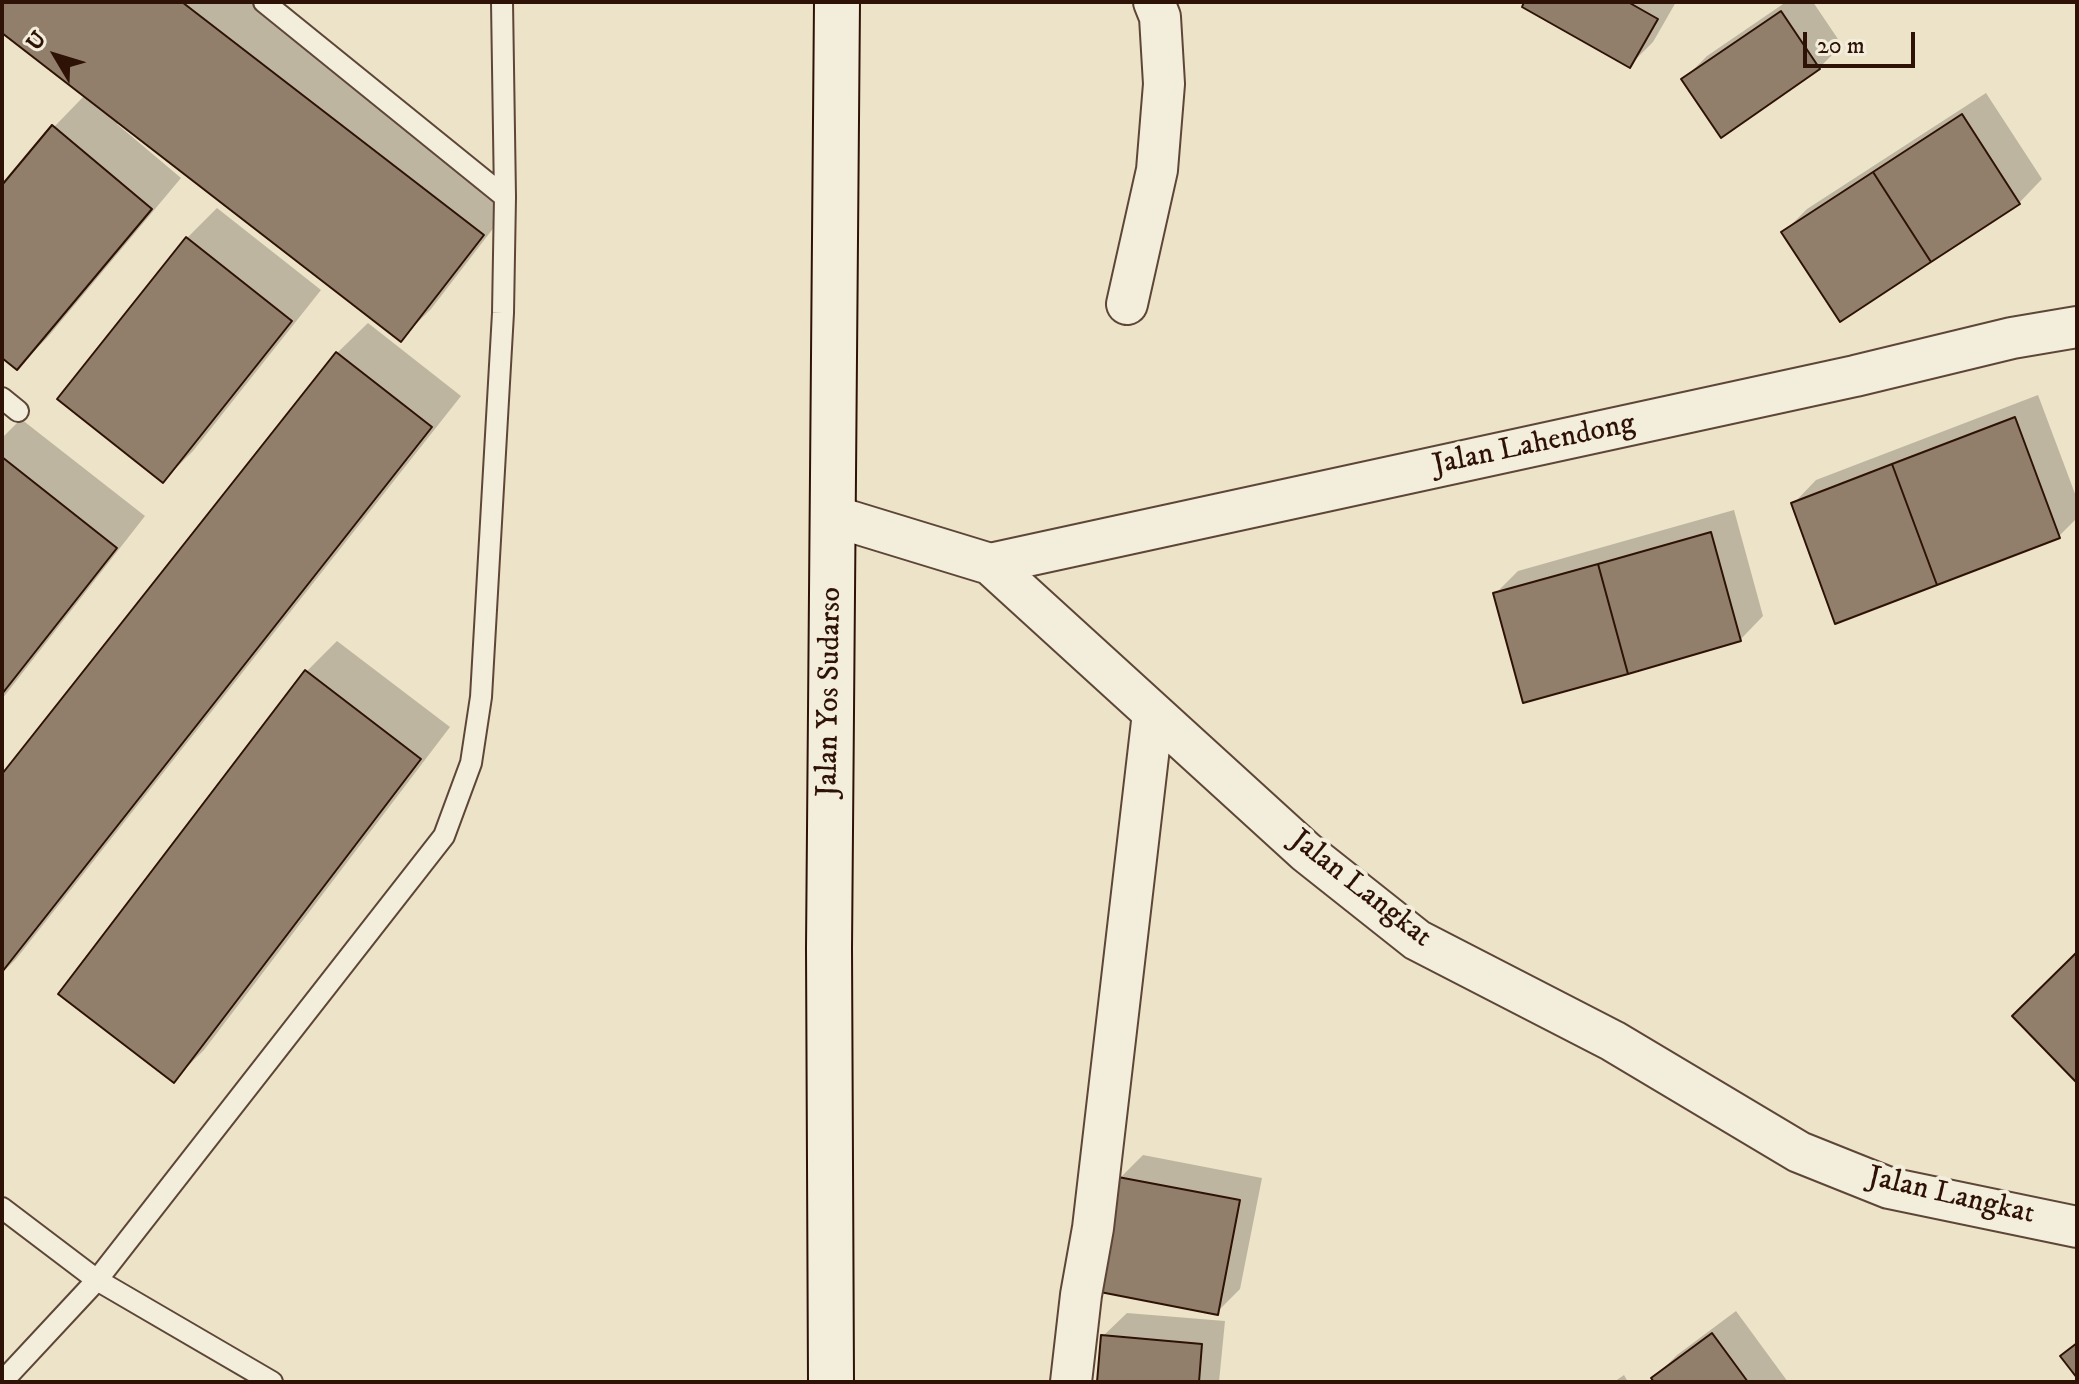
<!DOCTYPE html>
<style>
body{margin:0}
#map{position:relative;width:2079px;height:1384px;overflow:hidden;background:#ede3c9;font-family:"IM FELL DW Pica",serif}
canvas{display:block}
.frame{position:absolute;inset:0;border:4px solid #2e1206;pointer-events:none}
.north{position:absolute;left:16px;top:16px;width:80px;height:80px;-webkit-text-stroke:6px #f3eddc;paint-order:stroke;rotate:308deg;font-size:22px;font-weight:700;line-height:32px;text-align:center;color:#2e1206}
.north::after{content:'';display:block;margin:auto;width:28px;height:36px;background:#2e1206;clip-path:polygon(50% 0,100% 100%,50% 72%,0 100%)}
.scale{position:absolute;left:1803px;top:32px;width:112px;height:36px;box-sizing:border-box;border:4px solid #2e1206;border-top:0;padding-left:10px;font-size:24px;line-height:28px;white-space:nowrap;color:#2e1206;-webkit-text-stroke:6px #f3eddc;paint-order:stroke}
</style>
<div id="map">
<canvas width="2079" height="1384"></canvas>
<div class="frame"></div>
<div class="north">U</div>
<div class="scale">20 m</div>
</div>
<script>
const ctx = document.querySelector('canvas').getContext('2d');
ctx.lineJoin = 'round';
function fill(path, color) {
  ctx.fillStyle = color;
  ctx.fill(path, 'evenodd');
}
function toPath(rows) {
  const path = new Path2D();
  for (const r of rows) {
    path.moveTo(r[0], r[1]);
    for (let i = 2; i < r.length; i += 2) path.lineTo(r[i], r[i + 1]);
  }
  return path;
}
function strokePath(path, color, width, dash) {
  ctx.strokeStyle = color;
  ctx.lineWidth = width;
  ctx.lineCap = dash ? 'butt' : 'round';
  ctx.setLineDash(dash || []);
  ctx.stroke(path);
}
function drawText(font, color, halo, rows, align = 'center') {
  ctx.font = font + ' "IM FELL DW Pica",serif';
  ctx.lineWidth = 8;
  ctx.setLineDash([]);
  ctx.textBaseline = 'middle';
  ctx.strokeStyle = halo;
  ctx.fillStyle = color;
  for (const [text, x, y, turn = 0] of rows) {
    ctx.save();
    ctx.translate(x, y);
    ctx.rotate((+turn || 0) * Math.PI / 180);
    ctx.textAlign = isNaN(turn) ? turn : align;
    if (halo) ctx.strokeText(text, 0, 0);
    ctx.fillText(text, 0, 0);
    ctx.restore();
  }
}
fill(toPath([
 [2,2,251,2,512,204,431,309,401,339,119,121,117,124,181,178,47,338,17,368,2,355,2,188,54,127,85,95,2,31],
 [1527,2,1676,2,1653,42,1630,65],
 [1786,2,1813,2,1842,45,1819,68,1684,79,1707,56],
 [1986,93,2042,179,2019,203,1784,232,1807,209],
 [217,208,321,290,193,451,163,481,187,238],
 [368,323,461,396,16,959,2,973,2,778,337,353],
 [2038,395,2077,499,2077,518,2059,536,1793,504,1816,480],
 [21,419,145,516,2,699,2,438],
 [1734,510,1763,616,1740,640,1495,594,1518,571],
 [337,641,450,727,204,1050,174,1080,306,672],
 [1143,1155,1262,1178,1240,1289,1217,1312,1120,1178],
 [1736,1311,1788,1382,1657,1382,1654,1378,1677,1355],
 [1127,1313,1225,1321,1219,1382,1099,1382,1103,1336],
 [1624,1375,1628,1382,1614,1382]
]), '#0003');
const building = toPath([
 [2,2,182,2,484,235,401,342,2,33,2,2],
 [1524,2,1628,2,1658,19,1630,68,1522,7,1524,2],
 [1781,11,1820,69,1721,138,1681,79,1781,11],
 [1962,114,2020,204,1931,262,1873,172,1962,114],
 [52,125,152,209,17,370,2,358,2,185,52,125],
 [1873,172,1931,262,1840,322,1781,232,1873,172],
 [186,237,292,321,163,483,57,399,186,237],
 [336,352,432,427,2,972,2,774,336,352],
 [2015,417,2060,538,1937,585,1892,464,2015,417],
 [2,457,117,548,2,694,2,457],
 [1892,464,1937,585,1835,624,1791,503,1892,464],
 [1711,532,1741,641,1628,674,1598,564,1711,532],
 [1598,564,1628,674,1523,703,1493,593,1598,564],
 [305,670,421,759,174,1083,58,994,305,670],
 [2077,952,2077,1083,2012,1016,2077,952],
 [1118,1177,1240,1200,1218,1315,1095,1291,1118,1177],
 [1712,1333,1748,1382,1654,1382,1651,1378,1712,1333],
 [1101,1335,1202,1344,1199,1382,1097,1382,1101,1335],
 [2077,1343,2077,1378,2060,1356,2077,1343]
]);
fill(building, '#917f6b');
strokePath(building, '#2e1206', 2);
const lane = toPath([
 [502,2,505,197],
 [2,398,18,411],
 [2,1208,97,1280,272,1382],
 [2,1382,97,1280,444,836,471,763,481,697,503,313,505,197,264,2]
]);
const street = toPath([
 [1127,304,1157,170,1164,84,1160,17,1154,2],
 [833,516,990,564,1306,852,1417,940,1613,1041,1799,1152,1889,1188,2077,1227],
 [990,564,1855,376,2012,338,2077,327],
 [1071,1382,1081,1295,1093,1228,1153,713]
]);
const secondary = toPath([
 [831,1382,829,947,837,2]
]);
strokePath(lane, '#5e4637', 24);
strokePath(street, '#5e4637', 44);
strokePath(secondary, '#2e1206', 48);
strokePath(lane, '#f3eddc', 20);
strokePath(street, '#f3eddc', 40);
strokePath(secondary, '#f3eddc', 44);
drawText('30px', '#2e1206', '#f3eddc', [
 ["Jalan Lahendong",1534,446,-12],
 ["Jalan Yos Sudarso",831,692,-89],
 ["Jalan Langkat",1360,890,38],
 ["Jalan Langkat",1951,1197,13]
]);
</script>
